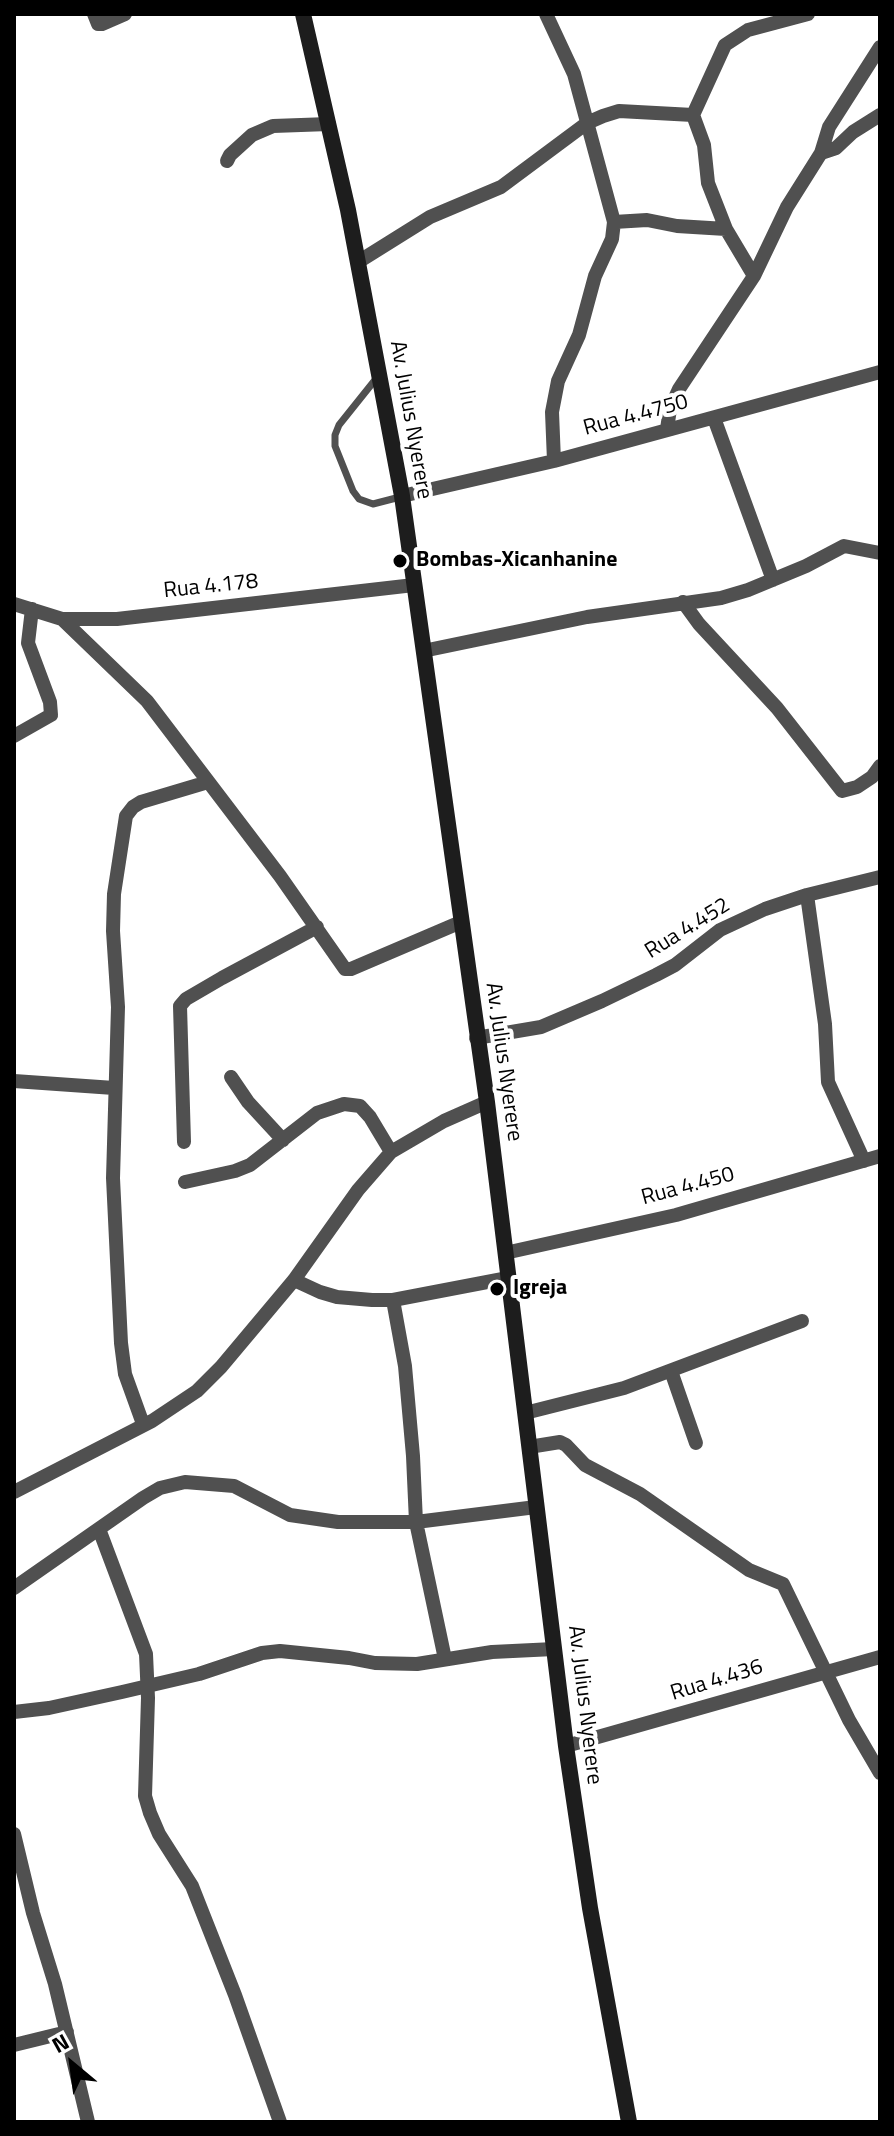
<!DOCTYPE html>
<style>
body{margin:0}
#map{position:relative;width:894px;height:2136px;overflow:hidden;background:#fff;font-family:"Titillium Web",sans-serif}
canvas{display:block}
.frame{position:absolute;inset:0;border:16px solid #000;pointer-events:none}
.north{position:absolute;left:32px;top:2024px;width:80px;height:80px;-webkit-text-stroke:6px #fff;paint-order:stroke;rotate:331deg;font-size:22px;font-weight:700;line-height:32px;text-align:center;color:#000}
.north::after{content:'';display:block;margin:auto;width:28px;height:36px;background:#000;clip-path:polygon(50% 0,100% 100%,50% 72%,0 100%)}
</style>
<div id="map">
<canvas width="894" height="2136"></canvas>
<div class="frame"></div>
<div class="north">N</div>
</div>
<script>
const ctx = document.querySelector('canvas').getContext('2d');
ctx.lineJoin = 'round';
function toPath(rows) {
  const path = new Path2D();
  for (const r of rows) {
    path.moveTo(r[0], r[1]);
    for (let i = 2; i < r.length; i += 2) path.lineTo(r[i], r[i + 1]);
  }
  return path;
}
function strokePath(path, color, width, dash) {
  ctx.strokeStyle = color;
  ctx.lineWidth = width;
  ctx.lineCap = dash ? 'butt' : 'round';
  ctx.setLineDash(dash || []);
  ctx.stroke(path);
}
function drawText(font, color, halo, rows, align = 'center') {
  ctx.font = font + ' "Titillium Web",sans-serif';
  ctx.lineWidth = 8;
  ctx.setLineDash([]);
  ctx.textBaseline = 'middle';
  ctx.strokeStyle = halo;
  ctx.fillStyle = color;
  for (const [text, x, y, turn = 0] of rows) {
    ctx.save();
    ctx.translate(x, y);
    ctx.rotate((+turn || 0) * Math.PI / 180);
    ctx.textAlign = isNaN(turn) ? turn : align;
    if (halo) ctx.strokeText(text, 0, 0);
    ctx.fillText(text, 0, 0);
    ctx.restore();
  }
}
strokePath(toPath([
 [379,375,339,425,335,435,335,446,353,491,359,499,373,504,400,497]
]), '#505050', 7);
strokePath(toPath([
 [94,14,98,24,102,24,125,14],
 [546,14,574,74,614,222,612,239,595,276,579,335,558,381,552,412,554,461],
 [693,115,704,145,708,183,726,229,754,276],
 [693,115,725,45,748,30,808,14],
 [821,153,836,148,853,132,880,115],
 [227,161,230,155,252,135,273,126,329,124],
 [614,222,647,220,677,226,726,229],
 [358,262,430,217,501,187,587,123,603,116,619,111,693,115],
 [714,418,773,580],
 [667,429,670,409,679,389,754,276,787,207,821,153,829,127,880,47],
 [402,496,554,461,880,372],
 [683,602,699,624,777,708,842,791,857,787,872,777,880,766],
 [14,604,62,619,117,619,414,585],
 [62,619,147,701,280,876,345,969,351,969,461,922],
 [423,651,587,617,721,598,748,590,806,566,844,546,880,553],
 [14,736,51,715,50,702,28,643,32,609],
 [807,895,825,1024,828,1082,864,1161],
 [476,1038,541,1027,602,1001,656,975,675,965,720,930,765,909,807,895,880,877],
 [231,1077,248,1102,283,1140],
 [14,1081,114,1088],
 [184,1142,180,1006,186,999,222,978,317,927],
 [185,1182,235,1171,250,1165,317,1113,344,1104,360,1106,370,1117,391,1152],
 [505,1253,676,1215,880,1156],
 [294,1280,320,1292,337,1297,372,1300,393,1300,508,1278],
 [393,1300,405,1366,413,1456,416,1522,445,1659],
 [671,1371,696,1443],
 [525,1413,624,1388,802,1321],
 [143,1424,125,1374,121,1343,113,1178,118,1007,113,931,114,894,126,816,133,807,141,802,208,782],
 [529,1447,560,1442,566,1445,585,1465,640,1494,749,1570,783,1584,849,1720,880,1773],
 [14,1492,152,1421,197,1391,221,1367,294,1280,358,1190,391,1152,444,1121,487,1102],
 [99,1529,146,1654,148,1698,145,1796,150,1813,159,1834,192,1886,235,1995,280,2122],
 [14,1588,143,1498,160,1488,185,1482,234,1486,290,1515,338,1522,416,1522,536,1507],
 [14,1712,49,1708,122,1692,199,1674,262,1653,280,1651,349,1658,375,1663,417,1664,492,1652,554,1649],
 [566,1746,880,1657],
 [14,1834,33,1913,55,1984,88,2122],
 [14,2045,67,2032]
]), '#505050', 14);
strokePath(toPath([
 [303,14,348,210,402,496,487,1102,566,1746,590,1908,629,2122]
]), '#1d1d1d', 16);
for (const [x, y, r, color] of [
 [400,561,8,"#000"],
 [497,1289,8,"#000"]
]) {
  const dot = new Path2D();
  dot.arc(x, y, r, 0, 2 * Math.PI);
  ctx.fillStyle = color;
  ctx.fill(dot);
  strokePath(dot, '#fff', 3);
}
drawText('22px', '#000', '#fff', [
 ["Rua 4.4750",636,416,-15],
 ["Av. Julius Nyerere",410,420,80],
 ["Rua 4.178",211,587,-6],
 ["Rua 4.452",688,929,-32],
 ["Av. Julius Nyerere",503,1062,82],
 ["Rua 4.450",688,1187,-15],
 ["Rua 4.436",717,1681,-17],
 ["Av. Julius Nyerere",584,1705,83]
]);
drawText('bold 22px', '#000', '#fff', [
 ["Bombas-Xicanhanine",416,561],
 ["Igreja",513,1289]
], 'left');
</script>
